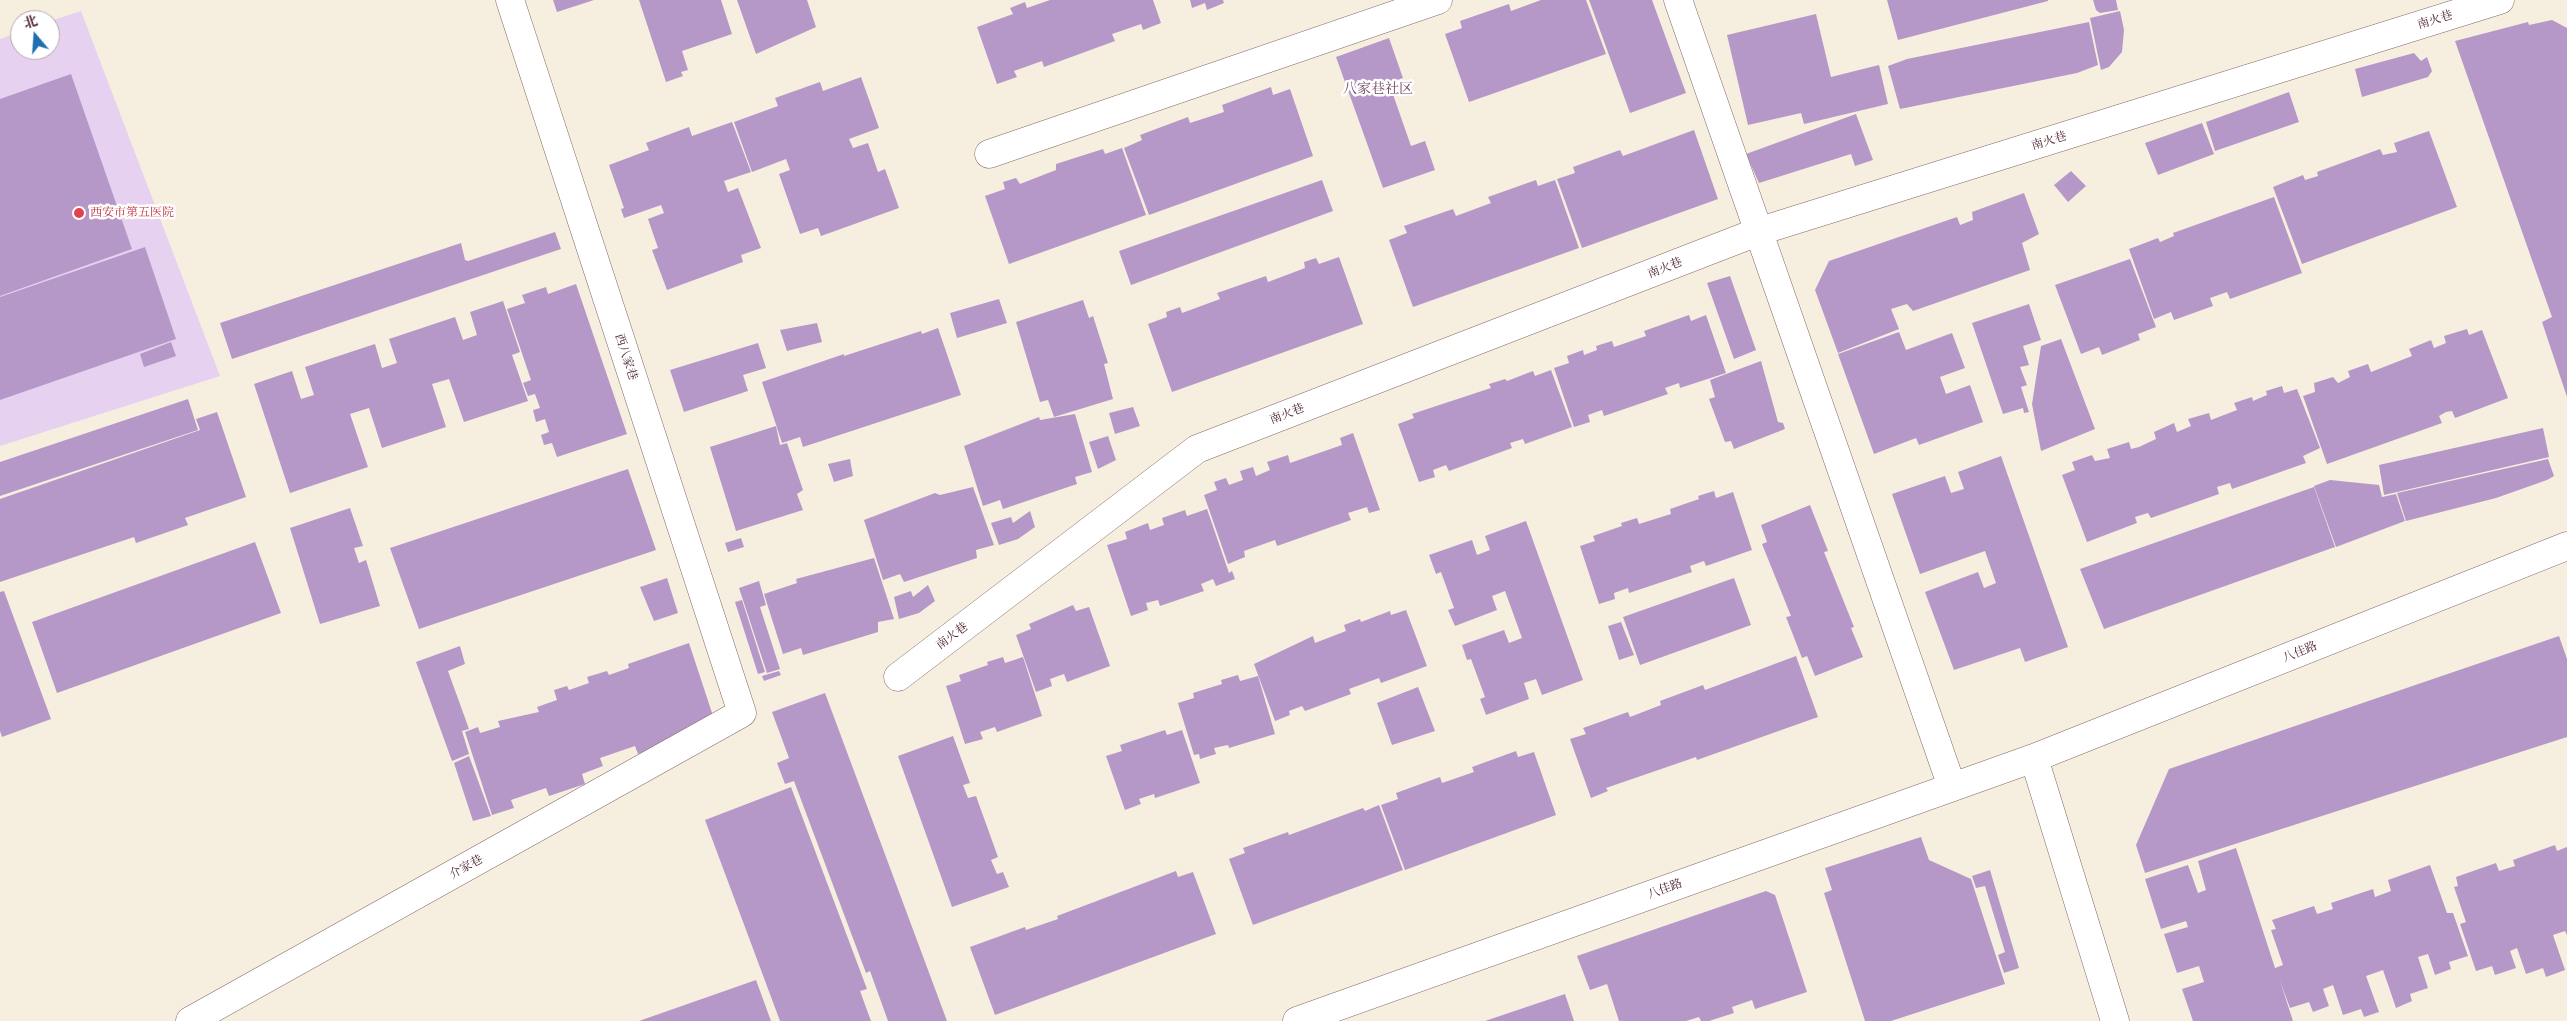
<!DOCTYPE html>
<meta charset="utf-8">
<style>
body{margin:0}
#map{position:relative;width:2567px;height:1021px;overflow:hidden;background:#f6efdf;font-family:"Libre Caslon Text","Noto Serif SC",serif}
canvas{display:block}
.north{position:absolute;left:10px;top:10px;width:50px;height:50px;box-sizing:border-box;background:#fff;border:1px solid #b7a5aa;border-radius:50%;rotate:342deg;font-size:14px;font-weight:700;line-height:20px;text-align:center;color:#4a1f2b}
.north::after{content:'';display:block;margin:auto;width:18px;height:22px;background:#1f6fb2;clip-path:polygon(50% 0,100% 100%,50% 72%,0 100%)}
</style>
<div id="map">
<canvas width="2567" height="1021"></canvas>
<div class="north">北</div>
</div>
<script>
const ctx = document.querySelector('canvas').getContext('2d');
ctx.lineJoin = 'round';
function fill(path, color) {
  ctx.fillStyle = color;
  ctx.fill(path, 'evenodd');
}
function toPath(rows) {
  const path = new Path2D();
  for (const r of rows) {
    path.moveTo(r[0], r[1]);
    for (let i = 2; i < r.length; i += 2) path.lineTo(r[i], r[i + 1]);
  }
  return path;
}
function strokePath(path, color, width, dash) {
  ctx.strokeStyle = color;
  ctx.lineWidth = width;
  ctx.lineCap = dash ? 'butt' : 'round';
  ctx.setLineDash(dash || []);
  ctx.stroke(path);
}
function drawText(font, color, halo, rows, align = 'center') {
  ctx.font = font + ' "Libre Caslon Text","Noto Serif SC",serif';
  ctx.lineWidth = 5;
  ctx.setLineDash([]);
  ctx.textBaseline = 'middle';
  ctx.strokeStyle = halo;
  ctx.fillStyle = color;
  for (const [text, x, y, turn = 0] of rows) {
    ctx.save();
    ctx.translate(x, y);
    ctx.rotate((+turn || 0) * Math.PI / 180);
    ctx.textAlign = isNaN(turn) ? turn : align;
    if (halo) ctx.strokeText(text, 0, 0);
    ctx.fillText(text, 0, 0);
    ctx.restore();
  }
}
fill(toPath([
 [81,11,220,376,0,446,0,39,20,32,20,50,50,50,50,21]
]), '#e6d2f0');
fill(toPath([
 [553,0,594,0,557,12],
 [639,0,721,0,732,34,682,51,688,70,681,72,683,76,666,82],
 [737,0,807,0,816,27,756,54],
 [1050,0,1153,0,1161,23,1143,30,1141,24,1121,31,1112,34,1115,41,1044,67,1042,61,1014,71,1017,77,997,84,977,27,1013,14,1010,8,1025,2,1027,8],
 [1190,0,1223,0,1224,3,1207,10,1205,3,1192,8],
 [1541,0,1586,0,1606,54,1469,102,1445,34,1462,28,1460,21,1509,4,1511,11],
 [1589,0,1652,0,1686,93,1630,113],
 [1887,0,2048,0,2048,1,1898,40],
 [2093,0,2116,0,2118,10,2100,13,2096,10],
 [2120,11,2124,30,2122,52,2109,67,2101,70,2090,18],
 [1816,14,1831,77,1879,65,1888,104,1804,124,1801,113,1748,125,1727,35],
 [2552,20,2567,28,2567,397,2542,322,2552,317,2455,41,2528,22,2529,25],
 [2089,22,2098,65,2077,73,1900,109,1888,66,1907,59],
 [1389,38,1403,78,1389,83,1411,146,1425,141,1435,170,1383,188,1336,57],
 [2414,53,2421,61,2427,57,2432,71,2428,77,2362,97,2355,69],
 [71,74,132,249,0,296,0,99],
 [861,77,879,128,849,139,853,148,868,143,878,172,885,169,899,208,821,236,818,228,800,234,779,174,790,170,786,159,752,172,734,122,778,106,775,98,820,82,823,91],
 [1271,87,1273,95,1290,89,1313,156,1149,215,1124,148,1142,140,1140,135,1188,117,1190,123,1224,112,1222,105],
 [2289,92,2299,122,2215,151,2206,122],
 [1856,114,1873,160,1855,166,1851,154,1759,183,1746,154],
 [732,122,751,172,724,181,728,192,738,188,761,248,741,255,743,262,667,290,652,250,658,248,648,219,664,213,661,205,624,218,621,209,624,208,609,165,649,150,646,143,689,127,692,136],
 [2202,123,2214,154,2158,175,2145,143],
 [1694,130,1718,199,1582,248,1557,179,1575,173,1573,167,1620,150,1623,156],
 [2429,131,2457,207,2302,264,2273,187,2303,175,2305,180,2318,176,2317,172,2380,149,2383,155,2397,152,2394,143],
 [1122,148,1146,215,1009,264,985,196,1005,189,1003,182,1016,178,1020,184,1056,170,1056,164,1103,149,1105,154],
 [2071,171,2086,186,2068,202,2054,185],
 [1322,180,1333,211,1131,285,1119,251],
 [1536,180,1538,186,1555,180,1579,248,1413,307,1389,240,1407,233,1404,226,1453,209,1456,216,1491,203,1488,197],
 [2024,193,2039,234,2022,243,2030,270,1913,311,1907,304,1891,309,1899,329,1838,353,1815,290,1829,261,1957,217,1960,225,1973,220,1972,212],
 [2274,197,2302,273,2230,299,2227,292,2210,298,2213,306,2174,320,2171,312,2154,319,2129,249,2158,238,2160,242,2174,236,2173,233],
 [555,232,561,249,232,359,220,323,461,243,465,260,468,261],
 [145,247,176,339,0,400,0,297],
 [1339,257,1363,324,1172,392,1148,324,1167,317,1166,312,1180,307,1182,313,1220,299,1217,293,1266,276,1268,282,1305,268,1304,262,1316,258,1319,264],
 [2130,259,2156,327,2138,334,2140,340,2102,355,2099,347,2081,354,2055,285],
 [1730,276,1756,350,1734,359,1707,283],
 [576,284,627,434,557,457,552,443,544,445,541,435,549,432,545,419,536,422,533,410,540,408,535,394,528,396,523,383,531,380,507,309,525,303,522,295,546,287,548,294],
 [999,299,1007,323,957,338,950,313],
 [1083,300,1089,318,1093,316,1108,363,1104,364,1113,399,1054,417,1048,400,1040,402,1016,322],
 [503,301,520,352,512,355,528,401,464,422,449,379,432,384,446,427,382,448,369,408,350,414,368,467,290,493,254,384,292,371,301,399,314,395,305,367,375,344,382,368,397,363,389,339,455,317,463,340,477,335,470,312],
 [2029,304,2041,340,2023,346,2029,365,2020,367,2027,385,2021,387,2029,412,2024,413,2023,408,2003,414,1972,323],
 [1689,315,1691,321,1706,315,1726,373,1680,388,1679,383,1665,388,1668,394,1604,416,1602,410,1588,415,1590,422,1574,427,1554,368,1569,363,1567,356,1583,350,1584,355,1597,350,1596,346,1612,341,1614,347,1646,336,1644,331],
 [817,323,822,342,787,351,780,330],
 [938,328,961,395,803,447,800,437,782,443,762,382,844,354,844,356,921,331,922,334],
 [2467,329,2469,335,2482,330,2508,398,2455,418,2452,411,2446,412,2439,416,2442,423,2327,464,2303,396,2315,392,2314,383,2333,377,2338,383,2350,377,2348,371,2368,364,2371,372,2412,356,2409,349,2431,340,2434,348,2446,343,2444,336],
 [1899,332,1906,350,1952,333,1965,368,1940,377,1946,394,1970,385,1983,422,1919,445,1916,438,1874,454,1838,354],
 [2061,339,2095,429,2041,451,2032,404,2041,346],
 [171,342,176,356,144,367,140,354],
 [758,343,766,368,743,375,748,391,684,412,670,370],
 [1761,361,1778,422,1783,423,1785,429,1734,449,1731,441,1725,442,1709,399,1715,397,1710,380],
 [1551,370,1572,427,1525,444,1523,439,1510,443,1512,448,1449,471,1446,465,1433,470,1435,477,1419,482,1398,424,1414,418,1412,414,1491,388,1489,384,1505,379,1507,381,1533,371,1535,376],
 [2282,386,2284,393,2297,389,2320,448,2303,456,2306,463,2232,489,2230,483,2217,487,2219,494,2151,518,2148,513,2135,517,2137,523,2087,542,2062,475,2075,470,2072,462,2092,455,2095,461,2110,458,2107,449,2129,442,2131,449,2139,447,2156,439,2154,432,2174,423,2177,432,2191,426,2188,419,2209,413,2211,420,2237,410,2234,403,2252,397,2253,401,2267,395,2266,391],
 [188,399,198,430,0,496,0,462],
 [1133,407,1140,426,1115,434,1109,413],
 [217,412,246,497,185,518,188,525,136,543,134,537,0,582,0,499,200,430,196,419],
 [1075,414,1092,472,1075,477,1077,484,1003,509,1000,500,983,506,964,446,1039,417,1040,420],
 [776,426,780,445,787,443,803,490,797,494,803,510,736,531,710,447],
 [2543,428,2549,457,2384,495,2379,465],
 [1353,433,1380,510,1369,513,1367,507,1348,513,1351,520,1277,546,1275,540,1244,551,1245,557,1228,564,1204,495,1217,490,1214,482,1226,478,1229,485,1243,480,1240,471,1253,467,1256,476,1270,470,1267,462,1288,455,1290,463,1342,445,1340,438],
 [1108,436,1116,460,1098,469,1089,442],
 [2001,456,2068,647,2025,662,2020,648,1954,670,1925,592,1978,572,1984,588,1996,583,1985,551,1920,574,1892,494,1945,476,1951,493,1964,489,1958,472],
 [850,459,853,476,834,482,828,464],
 [2548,459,2554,476,2547,480,2496,498,2406,521,2397,493],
 [628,469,656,550,419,629,390,548],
 [2330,480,2379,485,2382,497,2396,494,2405,521,2336,547,2314,486],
 [973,487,994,545,976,550,977,558,904,582,900,574,883,580,864,520,935,493,940,495],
 [2314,487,2335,547,2104,629,2080,569],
 [1714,491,1716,498,1733,492,1752,550,1706,566,1704,561,1690,566,1692,572,1629,593,1628,588,1614,593,1615,599,1599,604,1580,546,1595,541,1593,536,1622,526,1621,523,1637,518,1639,524,1671,514,1670,509,1699,499,1698,496],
 [1810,505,1828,551,1824,552,1854,627,1851,628,1863,657,1815,676,1807,656,1802,658,1786,617,1791,616,1762,544,1767,542,1761,525],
 [350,508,363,546,354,548,359,563,366,560,380,606,320,624,290,528],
 [1207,509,1229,573,1232,571,1235,579,1216,586,1213,579,1201,584,1204,591,1160,606,1158,600,1146,603,1148,610,1131,616,1107,545,1127,539,1125,532,1148,523,1150,530,1164,525,1162,518,1185,510,1187,516],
 [1030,511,1035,527,1018,539,999,545,991,523,1011,517,1013,523],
 [1526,521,1583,680,1542,695,1536,679,1524,683,1529,699,1486,715,1480,699,1485,697,1471,659,1467,660,1462,645,1504,630,1509,643,1522,638,1505,591,1492,596,1497,610,1455,626,1448,610,1454,608,1441,572,1436,574,1429,555,1472,540,1477,555,1490,550,1485,536],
 [741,538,744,547,728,552,725,543],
 [255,542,281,613,57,693,32,622],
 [874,558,894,619,878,622,878,632,803,655,801,648,783,654,764,594,797,583,796,579],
 [667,578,678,613,654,621,640,587],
 [1734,578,1751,625,1640,665,1623,617],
 [759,581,766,605,760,607,780,669,767,673,739,588],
 [928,585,935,601,919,613,899,619,894,597,911,591,913,597],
 [4,591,51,719,2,737,0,731,0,592],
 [742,600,765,672,758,674,735,602],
 [1073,605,1076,611,1089,607,1110,666,1067,682,1064,674,1050,679,1052,686,1036,692,1016,635,1031,629,1029,624],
 [1406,610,1427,666,1381,683,1379,678,1349,689,1351,694,1305,711,1302,706,1289,711,1290,715,1275,721,1254,664,1313,636,1315,643,1346,631,1344,625,1360,619,1361,622,1390,611,1391,615],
 [1621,622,1634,655,1619,660,1608,626],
 [2559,636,2567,659,2567,737,2145,873,2136,845,2169,769],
 [689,643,714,719,697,734,638,754,635,746,600,758,603,766,582,774,585,784,549,796,546,788,511,800,514,808,492,815,465,732,478,727,480,733,500,727,498,721,539,712,537,707,557,700,554,690,567,686,569,690,589,683,587,677,607,671,609,675,629,668,628,664],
 [460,646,465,664,448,671,469,729,462,731,469,754,452,761,416,662],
 [1796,656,1818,717,1697,760,1696,757,1606,788,1608,791,1591,798,1570,739,1586,734,1583,728,1628,712,1630,717,1661,705,1660,701,1703,685,1705,690],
 [1003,657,1005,663,1023,657,1042,716,997,732,995,727,980,732,983,739,965,744,946,686,961,681,959,675,988,665,987,662],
 [779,671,781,675,764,681,762,676],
 [1238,675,1240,681,1258,676,1275,734,1229,748,1228,745,1214,748,1216,754,1200,759,1199,754,1194,755,1178,703,1194,698,1193,693,1222,684,1221,680],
 [1418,687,1435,731,1392,745,1377,703],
 [825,693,947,1021,888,1021,870,971,866,973,794,781,785,784,777,763,789,758,772,712],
 [1165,730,1167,735,1182,730,1200,783,1155,798,1154,794,1139,799,1141,804,1125,810,1106,756,1122,751,1120,745],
 [953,736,970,783,963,785,968,798,976,796,998,857,991,860,997,874,1003,872,1009,887,952,907,898,756],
 [1516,751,1518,757,1534,752,1556,815,1405,870,1381,805,1398,799,1396,793,1440,777,1442,783,1474,772,1472,767],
 [469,756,491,816,473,821,454,763],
 [791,787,867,989,860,991,871,1021,780,1021,705,820],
 [1379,805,1403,870,1253,925,1229,859,1245,853,1243,848,1288,832,1289,835,1363,808,1365,811],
 [1921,837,1929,860,1971,879,2005,984,1891,1021,1865,1021,1824,893,1832,890,1825,868],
 [2555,845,2557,851,2567,847,2567,935,2565,931,2553,935,2565,970,2546,977,2543,968,2526,974,2517,948,2510,951,2516,968,2495,975,2492,966,2476,971,2460,924,2466,922,2454,887,2458,886,2456,877,2496,863,2499,871,2515,866,2513,860],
 [2236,848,2275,968,2283,965,2271,930,2276,929,2272,920,2314,906,2317,914,2333,909,2331,903,2373,889,2375,897,2391,891,2388,880,2430,865,2447,913,2453,913,2468,956,2449,962,2451,969,2435,975,2428,954,2418,957,2428,988,2410,994,2412,1001,2396,1008,2383,970,2366,976,2379,1012,2364,1017,2361,1009,2343,1015,2333,985,2323,989,2329,1006,2313,1012,2309,1002,2290,1008,2280,981,2293,1021,2193,1021,2182,989,2204,982,2199,966,2177,973,2164,934,2188,927,2186,921,2161,929,2145,879,2188,865,2198,893,2206,890,2198,861],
 [1990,870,2019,968,2004,973,1998,955,2005,952,1985,886,1976,888,1972,876],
 [1176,871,1178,877,1193,872,1216,934,995,1015,970,947,1025,927,1026,930,1058,919,1057,916],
 [1766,891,1775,895,1807,992,1755,1009,1752,1000,1732,1007,1734,1013,1709,1021,1701,1021,1699,1017,1686,1021,1619,1021,1607,984,1590,990,1577,956],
 [756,980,771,1021,639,1021],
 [1565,994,1574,1021,1485,1021]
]), '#b598c8');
const minor = toPath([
 [1678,0,1952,787],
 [989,154,1438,0],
 [898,677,1197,449,1760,231,2500,0],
 [2034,758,2115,1021],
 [190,1021,742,713,510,0],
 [1297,1021,2034,758,2567,546]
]);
strokePath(minor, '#86686a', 29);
strokePath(minor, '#fff', 28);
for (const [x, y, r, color] of [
 [79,213,6,"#e0444e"]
]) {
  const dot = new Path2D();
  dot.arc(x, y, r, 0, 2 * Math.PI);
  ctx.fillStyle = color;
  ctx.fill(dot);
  strokePath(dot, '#fff', 2);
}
drawText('12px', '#4a1f2b', '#fff', [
 ["南火巷",2435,20,-17],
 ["南火巷",2049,141,-17],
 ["南火巷",1665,268,-21],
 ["西八家巷",626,357,72],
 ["南火巷",1287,414,-21],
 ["南火巷",952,636,-37],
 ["八佳路",2300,652,-22],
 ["介家巷",466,867,-29],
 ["八佳路",1665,889,-20]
]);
drawText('12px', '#be3a42', '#fff', [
 ["西安市第五医院",90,213]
], 'left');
drawText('14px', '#6f4962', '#fff', [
 ["八家巷社区",1378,89]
]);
</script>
